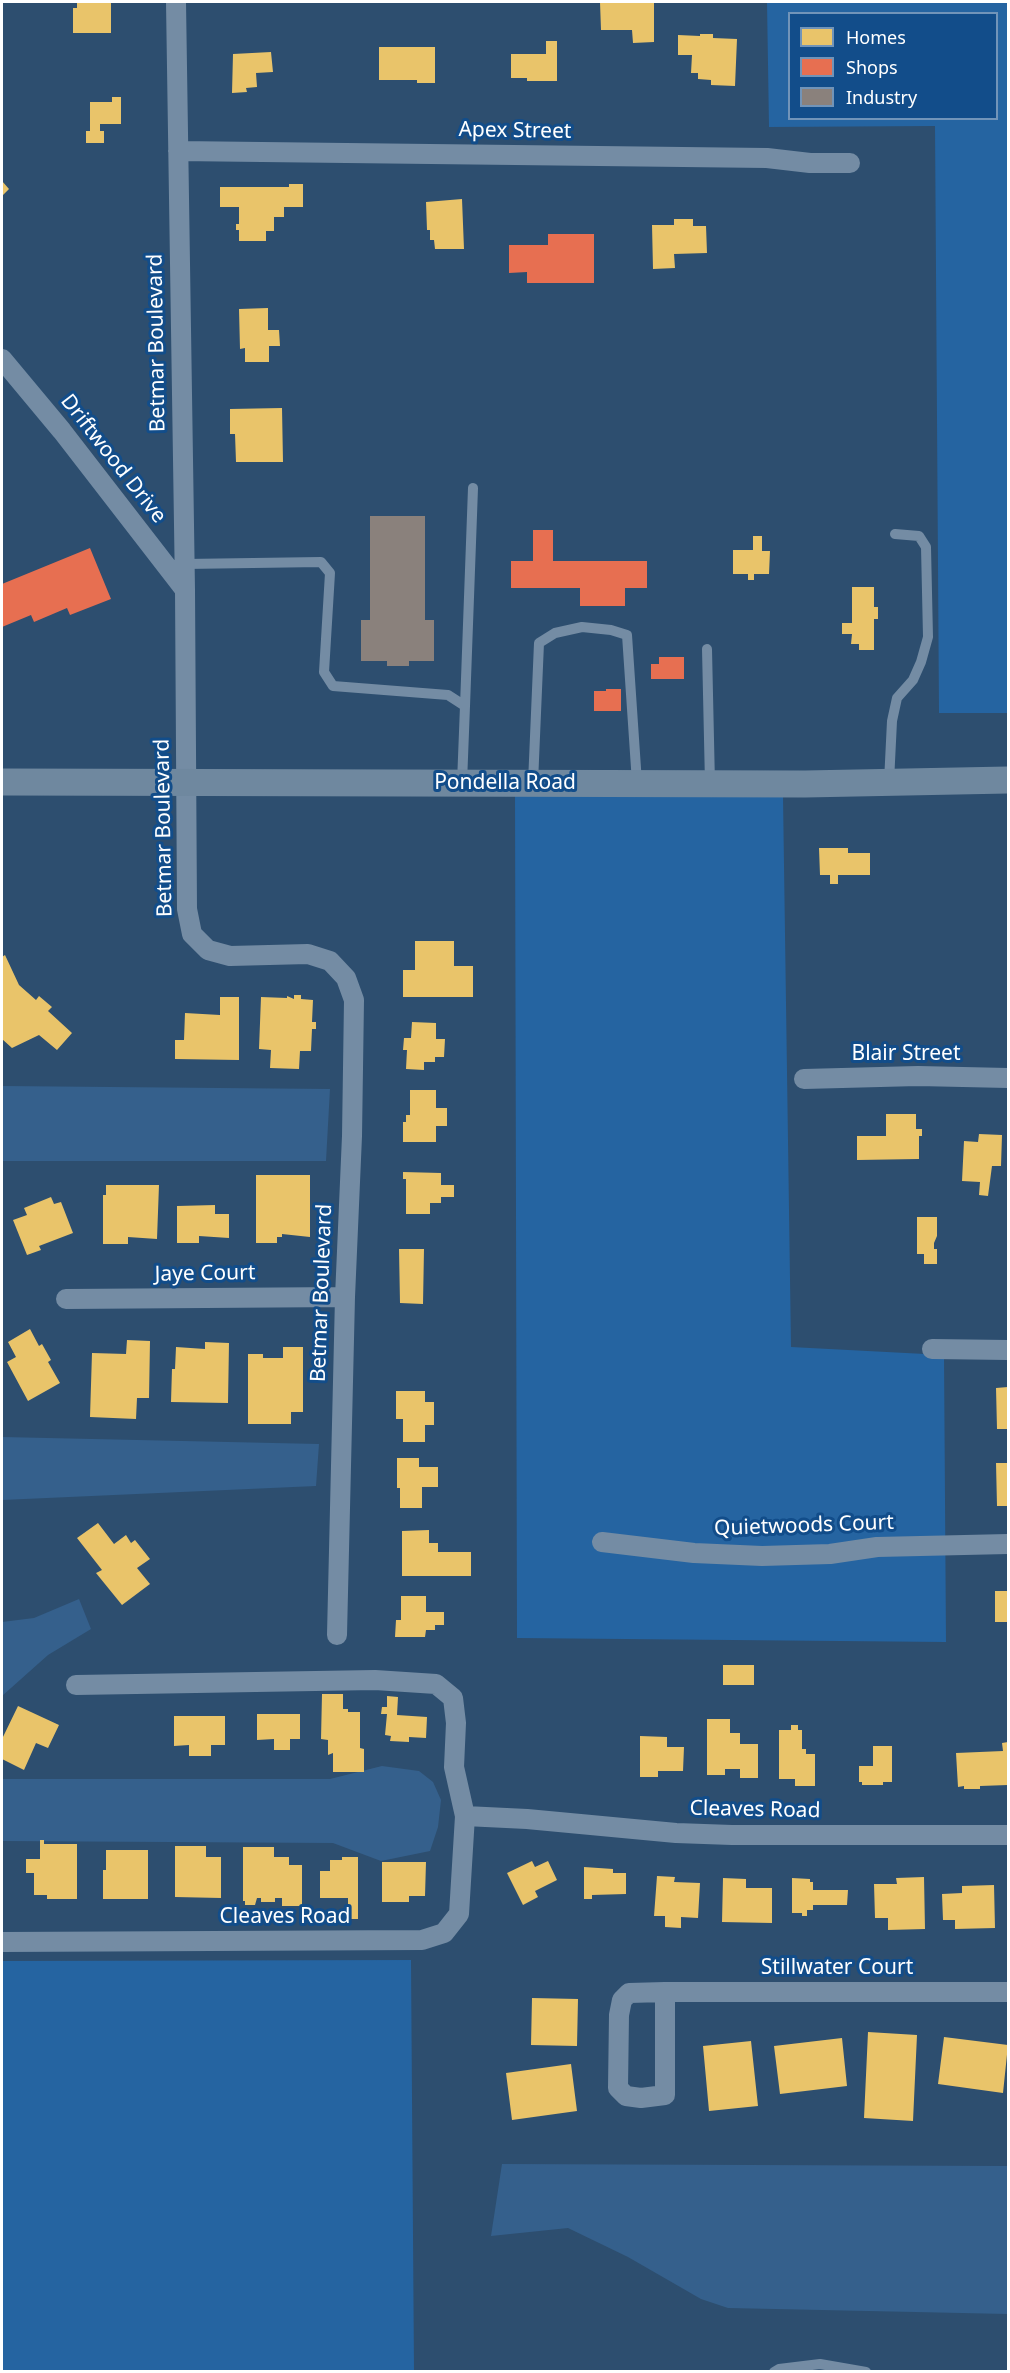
<!DOCTYPE html>
<style>
body{margin:0}
#map{position:relative;width:1010px;height:2373px;overflow:hidden;background:#2d4e6f;font-family:"Noto Sans",sans-serif}
canvas{display:block}
.frame{position:absolute;inset:0;border:3px solid #fff;pointer-events:none}
.legend{position:absolute;left:788px;top:12px;width:210px;height:108px;box-sizing:border-box;background:#124d8a;border:2px solid #7194b9;margin:0;padding:8px 10px;list-style:none;font-size:18px;color:#fff}
.legend li{display:flex;align-items:center;gap:12px;height:30px}
.legend b{width:30px;border:2px solid #7194b9}
</style>
<div id="map">
<canvas width="1010" height="2373"></canvas>
<div class="frame"></div>
<ul class="legend">
<li><b style="height:16px;background:#e9c46a"></b>Homes</li>
<li><b style="height:16px;background:#e76f51"></b>Shops</li>
<li><b style="height:16px;background:#8a817c"></b>Industry</li>
</ul>
</div>
<script>
const ctx = document.querySelector('canvas').getContext('2d');
ctx.lineJoin = 'round';
function fill(path, color) {
  ctx.fillStyle = color;
  ctx.fill(path, 'evenodd');
}
function toPath(rows) {
  const path = new Path2D();
  for (const r of rows) {
    path.moveTo(r[0], r[1]);
    for (let i = 2; i < r.length; i += 2) path.lineTo(r[i], r[i + 1]);
  }
  return path;
}
function strokePath(path, color, width, dash) {
  ctx.strokeStyle = color;
  ctx.lineWidth = width;
  ctx.lineCap = dash ? 'butt' : 'round';
  ctx.setLineDash(dash || []);
  ctx.stroke(path);
}
function drawText(font, color, halo, rows, align = 'center') {
  ctx.font = font + ' "Noto Sans",sans-serif';
  ctx.lineWidth = 6;
  ctx.setLineDash([]);
  ctx.textBaseline = 'middle';
  ctx.strokeStyle = halo;
  ctx.fillStyle = color;
  for (const [text, x, y, turn = 0] of rows) {
    ctx.save();
    ctx.translate(x, y);
    ctx.rotate((+turn || 0) * Math.PI / 180);
    ctx.textAlign = isNaN(turn) ? turn : align;
    if (halo) ctx.strokeText(text, 0, 0);
    ctx.fillText(text, 0, 0);
    ctx.restore();
  }
}
fill(toPath([
 [767,2,1008,2,1008,713,939,713,935,126,769,127],
 [790,14,996,14,996,118,790,118],
 [515,795,783,796,791,1347,944,1355,946,1642,517,1638],
 [411,1960,414,2371,2,2371,2,1961]
]), '#2564a1');
fill(toPath([
 [2,1086,330,1089,326,1161,3,1161,2,1167],
 [2,1437,319,1444,316,1486,2,1500],
 [79,1599,91,1629,48,1655,2,1696,2,1622,34,1618],
 [382,1766,419,1771,433,1782,441,1800,438,1827,430,1851,381,1861,333,1843,2,1841,2,1779,330,1779],
 [502,2164,1008,2166,1008,2314,728,2308,701,2299,628,2257,568,2228,491,2236]
]), '#35608c');
fill(toPath([
 [77,2,111,2,111,33,73,33,73,8,77,8],
 [600,2,654,2,654,42,633,43,632,30,601,30],
 [700,34,713,34,713,38,737,39,735,86,711,85,711,80,698,79,698,73,691,73,692,55,678,55,678,35,700,36],
 [546,41,557,41,557,81,527,81,527,78,511,78,511,54,546,54],
 [379,47,435,47,435,83,417,83,417,80,379,80],
 [271,52,273,72,256,73,257,87,246,88,247,92,232,93,233,54],
 [112,97,121,97,121,124,100,124,100,131,104,131,104,143,86,143,86,131,90,131,90,102,112,102],
 [2,181,9,189,3,195,2,193],
 [289,184,303,184,303,207,284,207,284,217,274,217,274,231,266,231,266,241,239,241,239,230,236,230,236,224,239,224,239,207,220,207,220,187,289,187],
 [462,199,464,249,435,249,434,240,430,240,430,230,427,230,426,202],
 [674,219,693,219,693,226,706,226,707,253,674,254,675,268,653,269,652,225,674,225],
 [268,308,268,330,279,330,280,346,269,346,269,362,245,362,245,348,240,349,239,309],
 [282,408,283,462,236,462,235,434,230,434,230,409],
 [753,536,762,536,762,551,770,551,769,574,754,574,754,580,748,580,748,574,733,574,733,550,753,550],
 [852,587,874,587,874,607,878,607,878,619,874,619,874,650,859,650,859,644,851,644,852,634,842,634,842,623,852,623],
 [819,848,848,848,848,853,870,853,870,875,838,875,838,884,830,884,830,875,820,875],
 [415,941,454,941,454,966,473,966,473,997,403,997,403,970,415,970],
 [5,955,19,985,36,1000,39,996,52,1007,48,1011,72,1033,57,1050,39,1035,12,1048,2,1039,2,999,3,995,2,996,2,957],
 [294,995,301,995,301,999,313,1000,312,1022,316,1022,316,1029,312,1029,311,1051,300,1051,299,1069,270,1068,271,1050,259,1049,261,997,287,998,287,996,294,999],
 [220,997,239,997,239,1060,175,1059,175,1040,184,1040,185,1013,220,1015],
 [412,1022,436,1023,436,1039,445,1039,444,1057,435,1057,435,1062,424,1062,424,1070,406,1069,407,1050,403,1050,404,1038,411,1038],
 [410,1090,436,1090,436,1108,447,1108,447,1126,436,1126,436,1142,403,1142,403,1122,406,1122,406,1115,410,1115],
 [886,1114,916,1114,916,1129,922,1129,922,1136,919,1136,919,1159,857,1160,857,1136,886,1136],
 [979,1134,1002,1135,1001,1166,992,1166,988,1196,979,1195,980,1182,962,1181,964,1141,978,1142],
 [403,1172,441,1173,441,1185,454,1185,454,1197,441,1197,441,1203,430,1203,430,1214,406,1214,406,1179,403,1179],
 [256,1175,310,1175,310,1237,282,1234,282,1237,277,1237,277,1243,256,1243],
 [106,1185,159,1185,157,1239,128,1237,128,1244,103,1244,103,1195,106,1195],
 [51,1197,54,1204,61,1202,73,1233,39,1246,41,1250,27,1255,13,1220,27,1215,24,1208],
 [215,1205,215,1214,229,1214,229,1238,199,1236,199,1243,177,1243,177,1206],
 [917,1217,937,1217,937,1236,934,1243,934,1249,937,1249,937,1264,924,1264,924,1254,917,1254],
 [399,1249,424,1249,423,1304,400,1303],
 [30,1329,39,1346,42,1344,51,1360,48,1362,60,1383,28,1401,7,1362,16,1357,8,1342],
 [127,1340,150,1341,149,1398,137,1398,136,1419,90,1417,92,1353,126,1354],
 [205,1342,229,1343,228,1403,171,1402,172,1369,175,1369,176,1347,205,1349],
 [283,1347,303,1347,303,1412,291,1412,291,1424,248,1424,248,1354,263,1354,263,1358,283,1358],
 [1008,1387,1008,1429,997,1429,996,1388],
 [396,1391,425,1391,425,1402,434,1402,434,1425,425,1425,425,1442,403,1442,403,1419,396,1419],
 [397,1458,419,1458,419,1467,438,1467,438,1487,422,1487,422,1508,400,1508,400,1488,397,1488],
 [996,1463,1008,1463,1008,1506,997,1506],
 [98,1523,114,1544,126,1535,131,1543,135,1540,150,1559,137,1568,150,1584,122,1605,96,1573,102,1570,77,1538],
 [429,1530,429,1543,438,1543,438,1552,471,1552,471,1576,402,1576,402,1531],
 [995,1591,1008,1591,1008,1622,995,1622],
 [401,1596,426,1596,426,1612,444,1612,444,1625,435,1625,435,1630,426,1630,425,1637,395,1637,396,1620,401,1620],
 [723,1665,754,1665,754,1685,723,1685],
 [322,1694,343,1694,343,1709,348,1709,348,1712,360,1712,360,1748,364,1749,364,1772,333,1772,333,1753,328,1755,328,1740,321,1739],
 [387,1696,398,1697,397,1715,427,1717,426,1738,409,1737,409,1742,390,1741,391,1736,385,1735,387,1714,381,1714,382,1707,387,1707],
 [18,1706,59,1725,48,1748,36,1743,24,1770,2,1759,2,1739],
 [257,1714,300,1714,300,1739,290,1739,290,1750,274,1750,274,1739,257,1740],
 [174,1716,225,1716,225,1745,211,1745,211,1756,189,1756,189,1745,174,1746],
 [707,1719,730,1719,730,1733,740,1733,740,1744,758,1744,758,1778,740,1778,740,1769,725,1769,725,1775,707,1775],
 [791,1725,798,1725,798,1730,802,1730,802,1749,806,1749,806,1754,815,1754,815,1786,795,1786,795,1779,779,1779,779,1730,791,1730],
 [640,1736,667,1737,667,1747,684,1747,683,1771,658,1771,658,1777,640,1777],
 [1008,1742,1008,1785,980,1786,980,1789,964,1789,964,1786,958,1787,956,1753,1003,1751,1002,1743],
 [873,1746,892,1746,892,1782,883,1782,883,1785,862,1785,862,1782,859,1782,859,1766,873,1766],
 [40,1840,44,1840,44,1844,77,1844,77,1899,47,1899,47,1895,34,1895,34,1873,26,1873,26,1859,40,1859],
 [175,1846,206,1846,206,1857,221,1857,221,1898,175,1897],
 [243,1847,274,1847,274,1857,289,1857,289,1865,302,1865,302,1906,282,1906,282,1898,275,1898,275,1902,261,1902,261,1898,257,1898,255,1905,245,1905,245,1901,243,1901],
 [106,1850,148,1850,148,1899,103,1899,103,1870,106,1870],
 [342,1857,358,1857,358,1919,348,1919,348,1898,320,1898,320,1871,330,1871,330,1860,342,1860],
 [532,1861,535,1867,548,1861,557,1880,535,1891,538,1897,523,1905,507,1873],
 [382,1862,426,1862,425,1896,409,1896,409,1902,382,1902],
 [584,1867,613,1869,613,1873,626,1873,626,1894,592,1895,592,1899,584,1899],
 [657,1876,675,1877,674,1882,700,1883,698,1918,681,1917,681,1928,665,1927,665,1916,654,1916],
 [924,1877,925,1929,888,1930,888,1918,875,1918,874,1884,897,1884,896,1878],
 [723,1878,746,1879,746,1888,772,1888,772,1923,722,1922],
 [792,1878,810,1879,810,1882,813,1882,813,1890,848,1890,847,1905,813,1905,813,1910,807,1910,807,1916,802,1916,802,1913,792,1913],
 [994,1885,995,1928,955,1929,955,1920,943,1920,942,1894,962,1893,962,1886],
 [532,1998,578,1999,577,2046,531,2045],
 [868,2032,917,2035,913,2121,864,2118],
 [944,2037,1008,2045,1003,2093,938,2084],
 [842,2038,847,2086,780,2094,774,2046],
 [751,2041,758,2106,709,2111,703,2046],
 [571,2064,577,2111,512,2120,506,2073]
]), '#e9c46a');
fill(toPath([
 [548,234,594,234,594,283,527,283,527,272,509,273,509,245,548,245],
 [533,530,553,530,553,561,647,561,647,588,625,588,625,606,580,606,580,588,511,588,511,561,533,561],
 [90,548,111,599,70,615,67,608,34,622,31,615,2,627,2,584],
 [659,657,684,657,684,679,651,679,651,664,659,664],
 [606,689,621,689,621,711,594,711,594,691,606,691]
]), '#e76f51');
fill(toPath([
 [370,516,425,516,425,620,434,620,434,661,409,661,409,666,387,666,387,661,361,661,361,620,370,620]
]), '#8a817c');
strokePath(toPath([
 [185,564,321,562,330,573,324,672,333,686,448,695,465,706,462,783],
 [707,649,710,784],
 [465,706,473,488],
 [889,782,892,721,897,698,913,680,921,662,928,637,926,547,919,536,895,534],
 [533,783,539,643,555,633,582,627,611,630,627,635,637,783],
 [774,2372,779,2369,820,2364,866,2372]
]), '#748ca4', 10);
strokePath(toPath([
 [176,2,185,590,187,909,192,934,208,950,230,956,308,954,330,961,346,978,354,1000,352,1136,345,1297,337,1635],
 [178,151,767,158,810,163,850,163],
 [2,359,62,431,185,590],
 [804,1079,918,1076,1008,1078],
 [66,1299,345,1297],
 [932,1349,1008,1350],
 [602,1542,694,1553,762,1556,830,1554,877,1547,1008,1544],
 [465,1816,527,1819,676,1833,732,1835,1008,1835],
 [2,1942,422,1940,444,1933,459,1914,465,1816,454,1767,456,1723,453,1698,436,1684,375,1680,76,1685],
 [665,1992,1008,1992],
 [665,1992,665,2095,641,2098,626,2096,618,2088,619,2015,622,2000,629,1993,665,1992]
]), '#748ca4', 20);
strokePath(toPath([
 [2,782,805,784,1008,780]
]), '#6f889f', 27);
drawText('21px', '#fff', '#124d8a', [
 ["Apex Street",515,131,1],
 ["Betmar Boulevard",157,343,-91],
 ["Driftwood Drive",113,459,52],
 ["Pondella Road",505,783],
 ["Betmar Boulevard",164,828,-91],
 ["Blair Street",906,1054],
 ["Jaye Court",205,1274,-1],
 ["Betmar Boulevard",322,1293,-88],
 ["Quietwoods Court",804,1526,-2],
 ["Cleaves Road",755,1810,1],
 ["Cleaves Road",285,1917],
 ["Stillwater Court",837,1968]
]);
</script>
